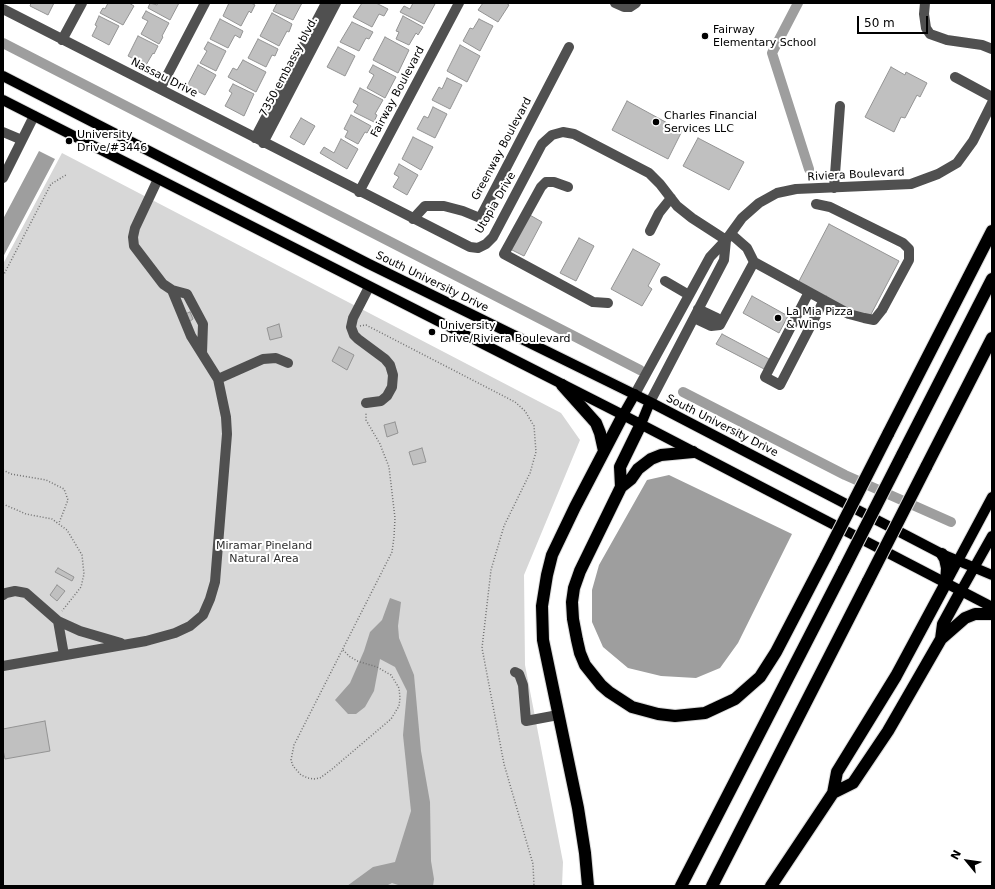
<!DOCTYPE html>
<style>
body{margin:0}
#map{position:relative;width:995px;height:889px;overflow:hidden;background:#fff;font-family:"DejaVu Sans",sans-serif}
canvas{display:block}
.frame{position:absolute;inset:0;border:4px solid #000;pointer-events:none}
.north{position:absolute;left:947px;top:841px;width:40px;height:40px;-webkit-text-stroke:3px #fff;paint-order:stroke;rotate:299deg;font-size:11px;font-weight:700;line-height:16px;text-align:center;color:#000}
.north::after{content:'';display:block;margin:auto;width:14px;height:18px;background:#000;clip-path:polygon(50% 0,100% 100%,50% 72%,0 100%)}
.scale{position:absolute;left:857px;top:16px;width:71px;height:18px;box-sizing:border-box;border:2px solid #000;border-top:0;padding-left:5px;font-size:12px;line-height:14px;white-space:nowrap;color:#000;-webkit-text-stroke:3px #fff;paint-order:stroke}
</style>
<div id="map">
<canvas width="995" height="889"></canvas>
<div class="frame"></div>
<div class="north">N</div>
<div class="scale">50 m</div>
</div>
<script>
const ctx = document.querySelector('canvas').getContext('2d');
ctx.lineJoin = 'round';
function fill(path, color) {
  ctx.fillStyle = color;
  ctx.fill(path, 'evenodd');
}
function toPath(rows) {
  const path = new Path2D();
  for (const r of rows) {
    path.moveTo(r[0], r[1]);
    for (let i = 2; i < r.length; i += 2) path.lineTo(r[i], r[i + 1]);
  }
  return path;
}
function strokePath(path, color, width, dash) {
  ctx.strokeStyle = color;
  ctx.lineWidth = width;
  ctx.lineCap = dash ? 'butt' : 'round';
  ctx.setLineDash(dash || []);
  ctx.stroke(path);
}
function drawText(font, color, halo, rows, align = 'center') {
  ctx.font = font + ' "DejaVu Sans",sans-serif';
  ctx.lineWidth = 4;
  ctx.setLineDash([]);
  ctx.textBaseline = 'middle';
  ctx.strokeStyle = halo;
  ctx.fillStyle = color;
  for (const [text, x, y, turn = 0] of rows) {
    ctx.save();
    ctx.translate(x, y);
    ctx.rotate((+turn || 0) * Math.PI / 180);
    ctx.textAlign = isNaN(turn) ? turn : align;
    if (halo) ctx.strokeText(text, 0, 0);
    ctx.fillText(text, 0, 0);
    ctx.restore();
  }
}
fill(toPath([
 [62,153,561,413,580,440,524,575,525,665,563,862,562,886,3,886,3,264]
]), '#d7d7d7');
fill(toPath([
 [39,151,55,159,3,257,3,219],
 [669,475,792,534,738,643,720,668,696,678,661,676,628,668,603,647,592,622,592,590,599,565,647,480],
 [390,598,401,602,398,626,399,638,414,675,421,751,430,802,431,861,434,879,433,886,401,886,392,883,386,886,347,886,373,867,395,862,411,811,403,735,407,691,395,667,380,659,374,691,365,707,356,714,348,714,335,700,350,683,364,651,370,632,382,620]
]), '#9e9e9e');
strokePath(toPath([
 [798,3,772,53,809,169],
 [3,43,640,370],
 [683,392,845,475,951,522]
]), '#9e9e9e', 10);
const building = toPath([
 [31,3,54,3,48,15,30,6,31,3],
 [108,3,129,3,134,6,123,25,100,13,103,8,105,9,108,3],
 [150,3,157,5,158,3,179,3,170,20,148,8,150,3],
 [229,3,251,3,255,5,251,13,249,11,241,26,223,16,229,3],
 [277,3,302,3,293,20,273,11,277,3],
 [362,3,376,3,388,9,384,16,379,14,372,27,353,17,362,3],
 [413,3,432,3,435,4,424,24,400,12,404,6,410,9,413,3],
 [483,3,506,3,509,5,498,22,478,10,483,3],
 [146,11,169,23,162,36,163,37,159,44,141,34,148,21,142,18,146,11],
 [272,13,292,24,289,32,287,31,279,46,260,36,272,13],
 [99,16,119,26,109,45,92,36,97,26,95,25,99,16],
 [403,16,423,27,418,35,416,33,409,45,396,39,399,32,396,31,403,16],
 [220,19,243,31,240,38,235,35,228,48,210,39,220,19],
 [479,19,493,26,480,51,463,41,470,28,473,29,479,19],
 [352,22,373,32,369,39,366,38,359,51,340,42,352,22],
 [138,36,158,46,154,54,153,53,146,65,128,56,138,36],
 [385,37,409,50,398,73,373,60,385,37],
 [258,39,278,49,275,56,272,55,266,67,248,58,258,39],
 [208,42,226,51,216,71,200,63,207,51,204,49,208,42],
 [460,45,480,56,467,82,447,71,460,45],
 [338,47,355,56,345,76,327,67,338,47],
 [243,60,266,72,256,92,228,77,233,68,237,70,243,60],
 [198,65,216,75,205,95,187,86,198,65],
 [373,65,396,77,385,98,367,88,374,75,369,72,373,65],
 [891,67,905,75,906,72,927,83,920,97,917,95,905,118,901,117,894,132,865,117,891,67],
 [447,78,462,85,450,109,432,100,439,87,442,89,447,78],
 [233,84,254,94,244,116,225,106,232,93,229,91,233,84],
 [360,88,383,100,375,114,377,115,374,122,354,112,358,105,353,102,360,88],
 [627,101,682,131,668,159,612,130,627,101],
 [433,107,447,114,435,138,417,129,424,116,428,118,433,107],
 [351,115,371,126,367,133,365,132,358,144,345,137,348,131,344,129,351,115],
 [301,118,315,126,304,145,290,137,301,118],
 [413,137,433,147,421,170,402,159,413,137],
 [698,138,744,162,729,190,683,166,698,138],
 [341,139,358,149,347,169,320,153,324,147,334,153,341,139],
 [399,164,418,175,407,195,393,187,399,177,394,174,399,164],
 [528,214,542,222,524,256,510,249,528,214],
 [829,224,899,261,868,320,798,283,829,224],
 [579,238,594,246,576,281,560,273,579,238],
 [633,249,660,264,648,286,652,289,642,306,611,289,633,249],
 [752,296,788,316,779,333,743,313,752,296],
 [190,312,193,319,189,322,185,314,190,312],
 [279,324,282,337,270,340,267,328,279,324],
 [722,334,769,359,764,369,716,344,722,334],
 [339,347,354,355,347,370,332,361,339,347],
 [395,422,398,433,387,437,384,425,395,422],
 [422,448,426,462,413,465,409,452,422,448],
 [58,568,74,577,72,581,55,572,58,568],
 [57,585,65,591,57,601,50,595,57,585],
 [45,721,50,751,5,759,3,750,3,729,45,721]
]);
fill(building, '#c0c0c0');
strokePath(building, '#949494', 1);
const major = toPath([
 [3,76,367,263,650,402,942,554,992,575],
 [3,100,623,415,992,607],
 [623,415,635,394],
 [641,424,650,402],
 [946,583,992,497],
 [961,591,992,536]
]);
const highway = toPath([
 [562,385,596,423,600,433,604,451],
 [888,434,992,231],
 [693,452,661,455,651,459,638,469,631,479,621,487,580,571,574,588,572,602,573,619,577,640,580,653,585,665,601,685,609,692,632,707,658,714,675,716,705,713,735,699,760,677,776,652,826,556],
 [902,455,992,279],
 [926,467,992,338],
 [621,487,620,467,641,424],
 [941,639,965,618,975,614,992,614],
 [833,793,853,783,888,731,941,639,943,624,961,591],
 [588,886,585,853,578,808,543,640,542,606,547,575,552,555,575,507,623,415],
 [681,886,844,569],
 [712,886,868,581],
 [771,886,833,793,837,772,896,676,946,583,947,568,945,559,942,554]
]);
strokePath(major, '#dbdbdb', 12);
strokePath(highway, '#dbdbdb', 14);
strokePath(toPath([
 [3,276,51,184,66,175],
 [360,326,366,325,515,402,525,411,534,426,536,452,530,473,504,526,491,570,482,648,504,764,533,864,534,886],
 [3,470,11,474,46,480,64,489,68,500,59,523],
 [3,504,26,514,52,519,67,530,82,555,84,574,81,587,62,611],
 [343,650,349,656,357,661,377,667,391,675,399,688,400,698,399,706,391,719,331,770,320,778,314,779,308,778,301,775,293,766,291,760,294,745,392,552,394,537,395,518,389,467,380,444,366,420,366,413]
]), '#727272', 1.5, [1, 2]);
strokePath(toPath([
 [615,3,624,7,630,7,636,3],
 [925,3,924,14,926,28,930,34,947,40,982,45,992,49],
 [3,9,470,247,478,248,486,244,493,237,542,144,552,135,563,132,574,134,649,173,660,184,677,206,692,218,726,240],
 [62,40,82,3],
 [955,77,992,97],
 [160,89,205,3],
 [3,132,22,140],
 [255,138,326,3],
 [263,143,336,3],
 [3,178,34,116],
 [158,179,135,228,133,237,134,246,163,284,172,290,187,294,203,324,202,353],
 [568,187,554,182,546,182,541,187,504,254,593,302,608,303],
 [834,188,840,106],
 [359,192,459,3],
 [413,219,425,206,444,206,463,211,480,218,569,47],
 [650,231,659,213,671,198],
 [731,234,747,248,754,262,849,314,864,318,874,320,882,310,909,260,909,249,903,243,830,207,816,204],
 [665,281,689,295],
 [809,292,765,377,780,385,824,300],
 [694,318,711,326,720,325,717,318,698,309],
 [720,325,754,262],
 [218,379,263,359,276,358,288,363],
 [635,394,710,257,726,240,742,218,759,203,777,193,796,189,911,184,938,174,957,163,973,141,992,103],
 [650,402,724,260,726,240],
 [366,403,381,401,387,396,392,387,393,375,390,365,385,359,358,339,354,335,351,327,353,318,369,287],
 [3,595,6,593,15,591,26,593,58,621,80,631,121,643],
 [58,621,64,655],
 [3,666,146,641,175,633,190,626,203,615,210,599,215,582,227,434,226,417,218,379,191,336,172,290],
 [515,672,519,674,523,685,526,721,558,715]
]), '#505050', 10);
strokePath(major, '#000', 10);
strokePath(highway, '#000', 12);
const highwayBridge = toPath([
 [826,556,888,434],
 [844,569,902,455],
 [868,581,926,467]
]);
strokePath(highwayBridge, '#dbdbdb', 14, []);
strokePath(highwayBridge, '#000', 12);
for (const [x, y, r, color] of [
 [705,36,4,"#000"],
 [656,122,4,"#000"],
 [69,141,4,"#000"],
 [778,318,4,"#000"],
 [432,332,4,"#000"]
]) {
  const dot = new Path2D();
  dot.arc(x, y, r, 0, 2 * Math.PI);
  ctx.fillStyle = color;
  ctx.fill(dot);
  strokePath(dot, '#fff', 1.5);
}
drawText('11px', '#000', '#fff', [
 ["Fairway",713,30],
 ["Elementary School",713,43],
 ["Charles Financial",664,116],
 ["Services LLC",664,129],
 ["University",77,135],
 ["Drive/#3446",77,148],
 ["La Mia Pizza",786,312],
 ["& Wings",786,325],
 ["University",440,326],
 ["Drive/Riviera Boulevard",440,339]
], 'left');
drawText('11px', '#000', '#fff', [
 ["7350 embassy blvd.",289,67,-62],
 ["Nassau Drive",164,78,27],
 ["Fairway Boulevard",398,92,-62],
 ["Greenway Boulevard",502,149,-62],
 ["Riviera Boulevard",856,175,-3],
 ["Utopia Drive",496,203,-60],
 ["South University Drive",432,282,26],
 ["South University Drive",722,426,27]
]);
drawText('11px', '#2e2e2e', '#fff', [
 ["Miramar Pineland",264,546],
 ["Natural Area",264,559]
]);
</script>
